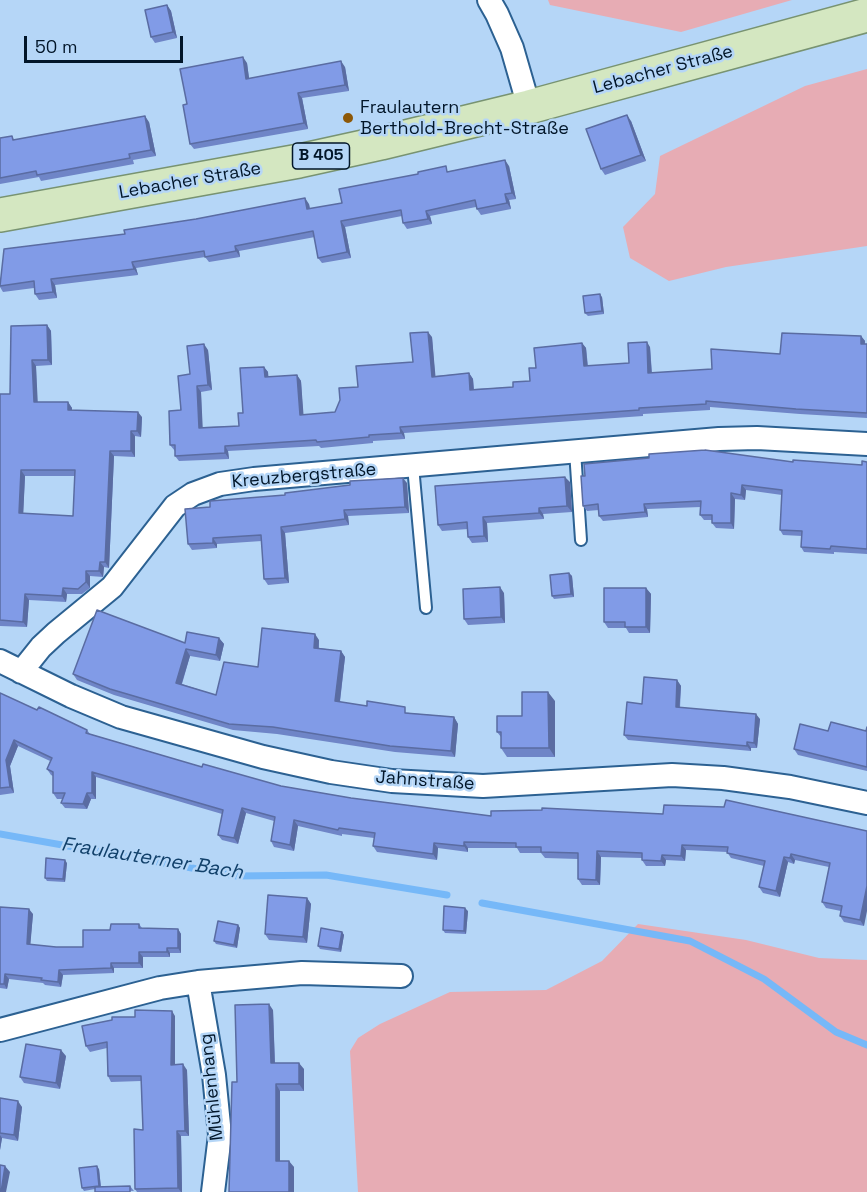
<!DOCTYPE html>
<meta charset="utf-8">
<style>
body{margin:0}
#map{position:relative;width:867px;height:1192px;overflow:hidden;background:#b5d6f7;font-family:"Space Grotesk",sans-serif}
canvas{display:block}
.scale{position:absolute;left:24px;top:36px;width:159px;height:27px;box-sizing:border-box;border:3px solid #021629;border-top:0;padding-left:8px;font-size:18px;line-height:21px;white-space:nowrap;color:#021629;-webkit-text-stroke:4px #b5d6f7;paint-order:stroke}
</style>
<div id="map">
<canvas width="867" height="1192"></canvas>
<div class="scale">50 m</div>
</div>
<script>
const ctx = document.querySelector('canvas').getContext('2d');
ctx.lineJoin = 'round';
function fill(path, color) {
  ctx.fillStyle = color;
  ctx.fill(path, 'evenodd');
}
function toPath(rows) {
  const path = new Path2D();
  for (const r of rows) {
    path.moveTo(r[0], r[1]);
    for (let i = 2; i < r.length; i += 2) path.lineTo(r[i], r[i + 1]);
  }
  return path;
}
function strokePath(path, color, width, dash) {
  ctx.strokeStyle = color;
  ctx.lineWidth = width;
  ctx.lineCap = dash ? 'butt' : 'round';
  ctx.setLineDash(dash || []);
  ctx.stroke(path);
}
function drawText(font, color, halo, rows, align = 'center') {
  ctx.font = font + ' "Space Grotesk",sans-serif';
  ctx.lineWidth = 5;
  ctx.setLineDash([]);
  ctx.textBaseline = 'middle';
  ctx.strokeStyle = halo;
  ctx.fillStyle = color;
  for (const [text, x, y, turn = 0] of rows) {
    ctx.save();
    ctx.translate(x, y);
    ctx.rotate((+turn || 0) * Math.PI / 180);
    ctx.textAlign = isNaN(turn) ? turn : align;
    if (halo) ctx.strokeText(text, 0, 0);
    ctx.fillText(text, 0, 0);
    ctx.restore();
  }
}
fill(toPath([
 [548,0,792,0,681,32,550,5],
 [867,69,867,246,726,267,669,281,630,258,623,227,655,194,660,156,805,86],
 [638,924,746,940,819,958,867,960,867,1192,358,1192,350,1051,358,1038,380,1024,450,992,546,990,602,961]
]), '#e7acb4');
strokePath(toPath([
 [0,834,237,876,326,875,447,895],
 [482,903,690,941,764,979,836,1032,867,1045]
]), '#76b8f8', 7);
const lane = toPath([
 [575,451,581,540],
 [413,466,426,608]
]);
const street = toPath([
 [489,0,497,14,512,48,529,107],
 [0,661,71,696,121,717,263,757,331,772,392,781,483,786,672,775,723,778,790,787,867,803],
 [21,672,41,647,56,633,112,587,175,506,193,494,220,484,254,479,719,439,757,438,867,444],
 [198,982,214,1075,220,1135,213,1192],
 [0,1030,160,988,198,982,302,973,401,976]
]);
const primary = toPath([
 [0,215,299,161,381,143,529,107,867,15]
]);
strokePath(lane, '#2c6192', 14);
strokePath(street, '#2c6192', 26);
strokePath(primary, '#789371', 36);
strokePath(lane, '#fff', 10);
strokePath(street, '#fff', 22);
strokePath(primary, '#d4e7c1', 33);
fill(toPath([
 [167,5,171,11,177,38,155,43,151,37],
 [247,63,249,79,345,67,349,91,302,98,308,129,194,149,190,144,187,104],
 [631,121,646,161,605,175,601,169],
 [149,122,156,156,133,160,134,164,41,181,39,177,0,184,0,138,12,136,14,140],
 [509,166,516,199,509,200,511,209,481,215,477,209,476,207,430,216,432,224,407,229,403,223,402,216,345,227,351,258,322,263,318,258,315,237,239,251,240,257,209,262,205,257,136,268,138,275,55,285,57,298,39,300,35,294,34,288,3,292,0,287,0,281,125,234,309,204,310,209,342,203,450,171],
 [602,297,604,314,588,316,585,313],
 [47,325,51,331,52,365,36,366,37,402,68,402,72,408,72,411,142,417,141,437,135,436,135,457,114,456,109,568,104,567,103,577,90,576,90,588,82,594,67,594,66,602,29,600,27,627,0,626,0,394,10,394],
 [25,476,75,476,73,516,23,514],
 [861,336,865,341,865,344,867,344,867,418,800,414,710,407,710,410,643,414,643,416,404,433,405,439,373,441,373,443,321,448,319,446,228,451,229,459,179,461,175,456,175,451,170,445,190,374,208,350,212,390,201,392,202,427,239,426,243,413,264,367,268,372,268,377,297,375,301,381,303,415,335,412,358,387,413,362,432,337,435,376,469,373,473,379,474,389,513,387,530,381,536,368,582,343,586,348,588,366,629,363,650,347,652,373,712,369],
 [793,462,862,465,867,462,867,554,834,552,834,554,804,552,801,547,802,536,783,535,780,530,782,495,746,490,745,500,735,499,734,529,716,528,712,523,712,520,704,520,700,515,701,507,647,509,648,517,603,521,599,516,599,510,587,511,583,506],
 [570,482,572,512,543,514,544,519,487,523,488,542,472,543,468,537,468,529,442,531,438,525],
 [407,483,409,513,348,516,349,525,285,533,289,583,268,585,264,579,262,541,217,544,217,548,192,550,188,544,210,507,285,495],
 [569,573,572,576,574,597,554,599,552,596],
 [646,588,651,594,650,633,629,633,626,628,608,628,604,622],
 [504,593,505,623,468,625,464,619],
 [219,638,224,644,220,661,190,656,182,684,216,695,258,667,319,640,319,648,341,651,345,657,340,702,410,713,454,717,458,724,455,757,395,752,277,734,233,730,114,695,77,680,73,674,185,643],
 [677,680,681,686,680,708,760,719,757,748,751,748,751,751,628,740,624,735,642,704],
 [0,693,37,710,87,730,90,734,202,767,281,786,351,798,491,816,867,831,864,926,844,922,840,916,841,911,826,908,822,902,829,867,795,860,794,864,788,862,780,897,763,893,759,887,764,866,731,858,727,852,686,850,685,861,666,860,665,866,646,866,642,860,642,858,601,857,600,885,582,885,578,879,578,859,545,858,541,853,520,853,517,848,468,848,468,852,438,848,437,860,377,852,373,846,374,838,342,834,342,836,298,826,294,851,274,847,271,841,274,821,246,813,238,844,222,840,218,835,222,814,96,777,96,799,91,799,87,809,65,808,61,803,63,799,57,799,53,793,53,776,51,775,47,769,50,761,18,746,10,766,14,793,0,795],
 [555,701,555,757,507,757,501,748,501,737,497,732,522,716],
 [867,727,867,771,798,755,794,749,828,731,866,731],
 [67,863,65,882,47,881,45,878],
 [307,898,311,904,307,943,269,940,265,934],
 [0,907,33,914,30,945,56,947,83,947,110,930,139,924,142,928,178,929,181,934,181,953,170,953,170,957,143,957,143,968,114,968,114,973,63,975,61,987,45,985,43,983,9,979,7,989,0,988],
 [468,911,466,934,445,933,443,930],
 [238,925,240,928,237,948,216,944,214,941],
 [342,932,344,935,341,952,320,949,318,946],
 [273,1010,275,1063,304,1069,304,1091,280,1091,280,1161,294,1167,294,1192,229,1192,237,1082],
 [175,1016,175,1065,187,1070,189,1136,181,1136,182,1192,137,1192,135,1189,143,1130,141,1081,111,1082,108,1076,107,1048,90,1052,86,1046],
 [66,1056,60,1089,24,1083,20,1077],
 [0,1098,22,1107,18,1141,2,1138,0,1150],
 [99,1169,101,1187,130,1186,134,1191,95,1189,84,1191,82,1188]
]), '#6f85c7');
fill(toPath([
 [167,5,171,11,177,38,173,32],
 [243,57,247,63,250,85,246,79],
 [341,61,345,67,349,91,345,85],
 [298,93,302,98,308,129,304,123],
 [627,115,631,121,646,161,641,155],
 [145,116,149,122,156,156,151,150],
 [505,160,509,166,516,199,512,193],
 [505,194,509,200,511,209,507,203],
 [305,198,309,204,311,215,307,209],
 [426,211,430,216,432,224,428,219],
 [341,221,345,227,351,258,347,252],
 [235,246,239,251,240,257,236,251],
 [132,262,136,268,138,275,134,269],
 [51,279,55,285,57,298,53,292],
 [600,294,602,297,604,314,602,311],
 [47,325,51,331,52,365,48,360],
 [428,332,432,337,436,382,432,377],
 [861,336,865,341,864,349,861,344],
 [647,342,650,347,652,379,648,373],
 [582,343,586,348,588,372,584,366],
 [204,344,208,350,212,390,208,385],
 [32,360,36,366,38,407,34,402],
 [264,367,268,372,269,382,265,377],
 [469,373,473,379,474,395,470,390],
 [297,375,301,381,304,421,300,415],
 [197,386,201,392,203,433,199,428],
 [68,402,72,408,72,416,68,410],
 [138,412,142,417,141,437,137,431],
 [400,427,404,433,405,439,401,433],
 [131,431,135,436,135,457,131,451],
 [225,446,228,451,229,459,225,453],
 [110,451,114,456,109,568,105,562],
 [21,470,25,476,23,519,19,513],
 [565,477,570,482,572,512,567,506],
 [403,478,407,483,409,513,405,507],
 [742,485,746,490,745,500,741,495],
 [731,493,735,499,734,529,731,523],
 [644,504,647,509,648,517,645,512],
 [539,508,543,514,544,519,539,513],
 [344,510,348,516,349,525,345,519],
 [483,517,487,523,488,542,484,536],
 [281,527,285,533,289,583,285,578],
 [213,538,217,544,217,548,213,543],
 [100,562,104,567,103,577,99,571],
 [86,571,90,576,90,588,86,582],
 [569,573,572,576,574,597,571,594],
 [500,587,504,593,505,623,501,617],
 [63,588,67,594,66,602,62,596],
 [646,588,651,594,650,633,646,627],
 [25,594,29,600,27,627,23,622],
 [315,634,319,640,318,654,314,648],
 [219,638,224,644,220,661,216,655],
 [186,649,190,656,180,689,176,683],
 [341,651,345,657,339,708,335,701],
 [677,680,681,686,679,713,676,707],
 [548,692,555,701,555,757,549,748],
 [756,714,760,719,757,748,754,743],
 [454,717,458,724,455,757,451,751],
 [14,740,18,746,10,766,14,793,10,787,6,760],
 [747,742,751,748,751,751,747,746],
 [92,772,96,777,96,799,92,793],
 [87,793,91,799,87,809,83,804],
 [242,808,246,813,238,844,234,838],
 [294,820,298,826,294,851,290,845],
 [464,842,468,848,468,852,464,846],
 [434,843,438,848,437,860,433,854],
 [682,845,686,850,685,861,681,856],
 [597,851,601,857,600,885,596,880],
 [791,854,795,860,794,864,790,858],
 [662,855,666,860,665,866,661,861],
 [784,857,788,862,780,897,776,891],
 [65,860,67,863,65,882,63,879],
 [867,886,867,911,864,926,860,920],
 [307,898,311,904,307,943,303,937],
 [465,908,468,911,466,934,464,931],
 [29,909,33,914,30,949,27,944],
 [238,925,240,928,237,948,234,945],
 [178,929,181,934,181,953,178,948],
 [342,932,344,935,341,952,339,949],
 [167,948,170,953,170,957,167,952],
 [139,952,143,957,143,968,139,963],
 [111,963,114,968,114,973,111,968],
 [59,970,63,975,61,987,58,982],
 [5,974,9,979,7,989,4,984],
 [269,1004,273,1010,275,1069,271,1063],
 [172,1011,175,1016,175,1070,171,1065],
 [61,1050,66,1056,60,1089,56,1083],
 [299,1063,304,1069,304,1091,299,1084],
 [183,1064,187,1070,189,1136,185,1131],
 [276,1084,280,1091,280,1167,276,1161],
 [18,1101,22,1107,18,1141,14,1135],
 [177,1131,181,1136,182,1192,181,1192,178,1188],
 [0,1135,2,1138,0,1150],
 [289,1161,294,1167,294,1192,289,1192],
 [5,1166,10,1172,6,1192,1,1192],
 [97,1166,99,1169,101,1189,99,1186]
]), '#5a6ca2');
const building = toPath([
 [167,5,173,32,151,37,145,10,167,5],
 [243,57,246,79,341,61,345,85,298,93,304,123,190,144,183,105,187,104,180,69,243,57],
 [627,115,641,155,601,169,586,129,627,115],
 [145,116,151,150,129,154,130,158,37,175,36,171,0,178,0,138,12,136,13,140,145,116],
 [505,160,512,193,505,194,507,203,477,209,475,200,426,211,428,219,403,223,401,210,341,221,347,252,318,258,313,231,235,246,236,251,205,257,204,251,132,262,134,269,51,279,53,292,35,294,34,281,0,286,4,249,125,234,124,230,196,219,305,198,307,209,342,203,339,189,418,174,418,172,446,166,447,172,505,160],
 [600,294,602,311,585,313,583,296,600,294],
 [47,325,48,360,32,360,34,402,68,402,68,410,138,412,137,431,131,431,131,451,110,451,105,562,100,562,99,571,86,571,86,582,78,589,63,588,62,596,25,594,23,622,0,620,0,394,10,394,11,326,47,325],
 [21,470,75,470,73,516,19,513,21,470],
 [428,332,432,377,469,373,470,390,513,387,513,382,530,381,529,368,536,368,534,348,582,343,584,366,629,363,628,343,647,342,648,373,712,369,711,349,780,354,782,333,861,336,861,344,867,344,867,413,796,409,706,401,706,404,639,408,639,410,400,427,401,433,369,435,369,437,317,442,316,440,225,446,225,453,175,456,175,445,170,445,169,411,181,410,178,376,190,374,187,346,204,344,208,385,197,386,199,428,239,426,238,413,243,413,240,368,264,367,265,377,297,375,300,415,335,412,340,400,339,388,358,387,356,366,413,362,410,333,428,332],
 [705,450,793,462,793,460,862,465,862,461,867,462,867,549,831,546,830,549,801,547,802,531,780,530,782,490,742,485,741,495,731,493,731,523,712,523,712,515,700,515,701,501,644,504,645,512,599,516,598,504,583,506,581,476,585,476,584,464,649,458,649,454,705,450],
 [565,477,567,506,539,508,539,513,483,517,484,536,468,537,467,522,438,525,435,486,565,477],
 [403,478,405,507,344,510,345,519,281,527,285,578,264,579,261,535,213,538,213,543,188,544,185,509,210,507,210,501,285,495,285,493,350,485,350,481,403,478],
 [569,573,571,594,552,596,550,575,569,573],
 [500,587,501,617,464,619,463,589,500,587],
 [604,588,646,588,646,627,625,627,625,622,604,622,604,588],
 [97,610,185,643,187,632,219,638,216,655,186,649,176,683,216,695,224,662,258,667,262,628,315,634,314,648,341,651,335,701,367,706,367,701,405,707,405,713,454,717,451,751,390,746,273,727,229,724,110,689,73,674,97,610],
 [644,677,677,680,676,707,756,714,754,743,747,742,747,746,624,735,627,702,642,704,644,677],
 [522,692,548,692,549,748,501,748,501,732,497,732,497,716,522,716,522,692],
 [0,693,37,710,39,707,87,730,86,733,202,767,203,764,281,786,351,798,491,816,491,811,542,810,542,808,663,814,664,805,724,807,726,800,867,831,867,886,860,920,840,916,842,906,822,902,830,863,791,854,790,858,784,857,776,891,759,887,765,861,727,853,728,847,682,845,681,856,662,855,661,861,642,860,642,853,597,851,596,880,578,879,578,853,541,852,541,847,516,847,516,843,464,842,464,846,434,843,433,854,373,846,375,833,339,828,338,830,294,820,290,845,271,841,275,817,242,808,234,838,218,835,223,810,92,772,92,793,87,793,83,804,61,803,65,793,53,793,53,772,47,769,52,758,14,740,6,760,10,787,0,788,0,693],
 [831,722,866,731,867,727,867,767,794,749,800,724,828,731,831,722],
 [46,858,65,860,63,879,45,878,46,858],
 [268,895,307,898,303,937,265,934,268,895],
 [444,906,465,908,464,931,443,930,444,906],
 [0,907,29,909,27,944,56,947,83,947,83,930,110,930,111,924,139,924,139,928,178,929,178,948,167,948,167,952,139,952,139,963,111,963,111,968,59,970,58,982,41,980,42,978,5,974,4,984,0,984,0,907],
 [218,921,238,925,234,945,214,941,218,921],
 [321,928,342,932,339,949,318,946,321,928],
 [269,1004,271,1063,299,1063,299,1084,276,1084,276,1161,289,1161,289,1192,229,1192,232,1082,237,1082,235,1005,269,1004],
 [135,1010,172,1011,171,1065,183,1064,185,1131,177,1131,178,1188,135,1189,134,1129,143,1130,141,1076,108,1076,107,1042,86,1046,82,1026,112,1020,112,1017,135,1017,135,1010],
 [26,1044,61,1050,56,1083,20,1077,26,1044],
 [0,1098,18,1101,14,1135,0,1133,0,1098],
 [0,1165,5,1166,1,1192,0,1192,0,1165],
 [97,1166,99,1186,82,1188,79,1168,97,1166],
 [130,1186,130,1192,95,1192,95,1187,130,1186]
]);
fill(building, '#819be7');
strokePath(building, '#5a6ca2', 1.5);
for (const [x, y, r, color] of [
 [348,118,6,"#8d5807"]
]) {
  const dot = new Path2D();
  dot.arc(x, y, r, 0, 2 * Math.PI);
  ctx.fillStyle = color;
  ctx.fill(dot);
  strokePath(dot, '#b5d6f7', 2);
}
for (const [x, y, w] of [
 [321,156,57]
]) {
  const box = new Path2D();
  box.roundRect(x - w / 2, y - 13, w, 26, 4.5);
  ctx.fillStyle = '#b5d6f7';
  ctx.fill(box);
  strokePath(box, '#021629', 1.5);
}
drawText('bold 16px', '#021629', null, [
 ["B 405",321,156]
]);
drawText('18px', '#021629', '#b5d6f7', [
 ["Lebacher Straße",663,70,-15],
 ["Lebacher Straße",190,181,-10],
 ["Kreuzbergstraße",304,476,-5],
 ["Jahnstraße",425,781,4],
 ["Mühlenhang",212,1087,-96]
]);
drawText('18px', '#021629', '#b5d6f7', [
 ["Fraulautern",360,108],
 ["Berthold-Brecht-Straße",360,129]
], 'left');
drawText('italic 20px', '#11406a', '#b5d6f7', [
 ["Fraulauterner Bach",152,859,9]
]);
</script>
